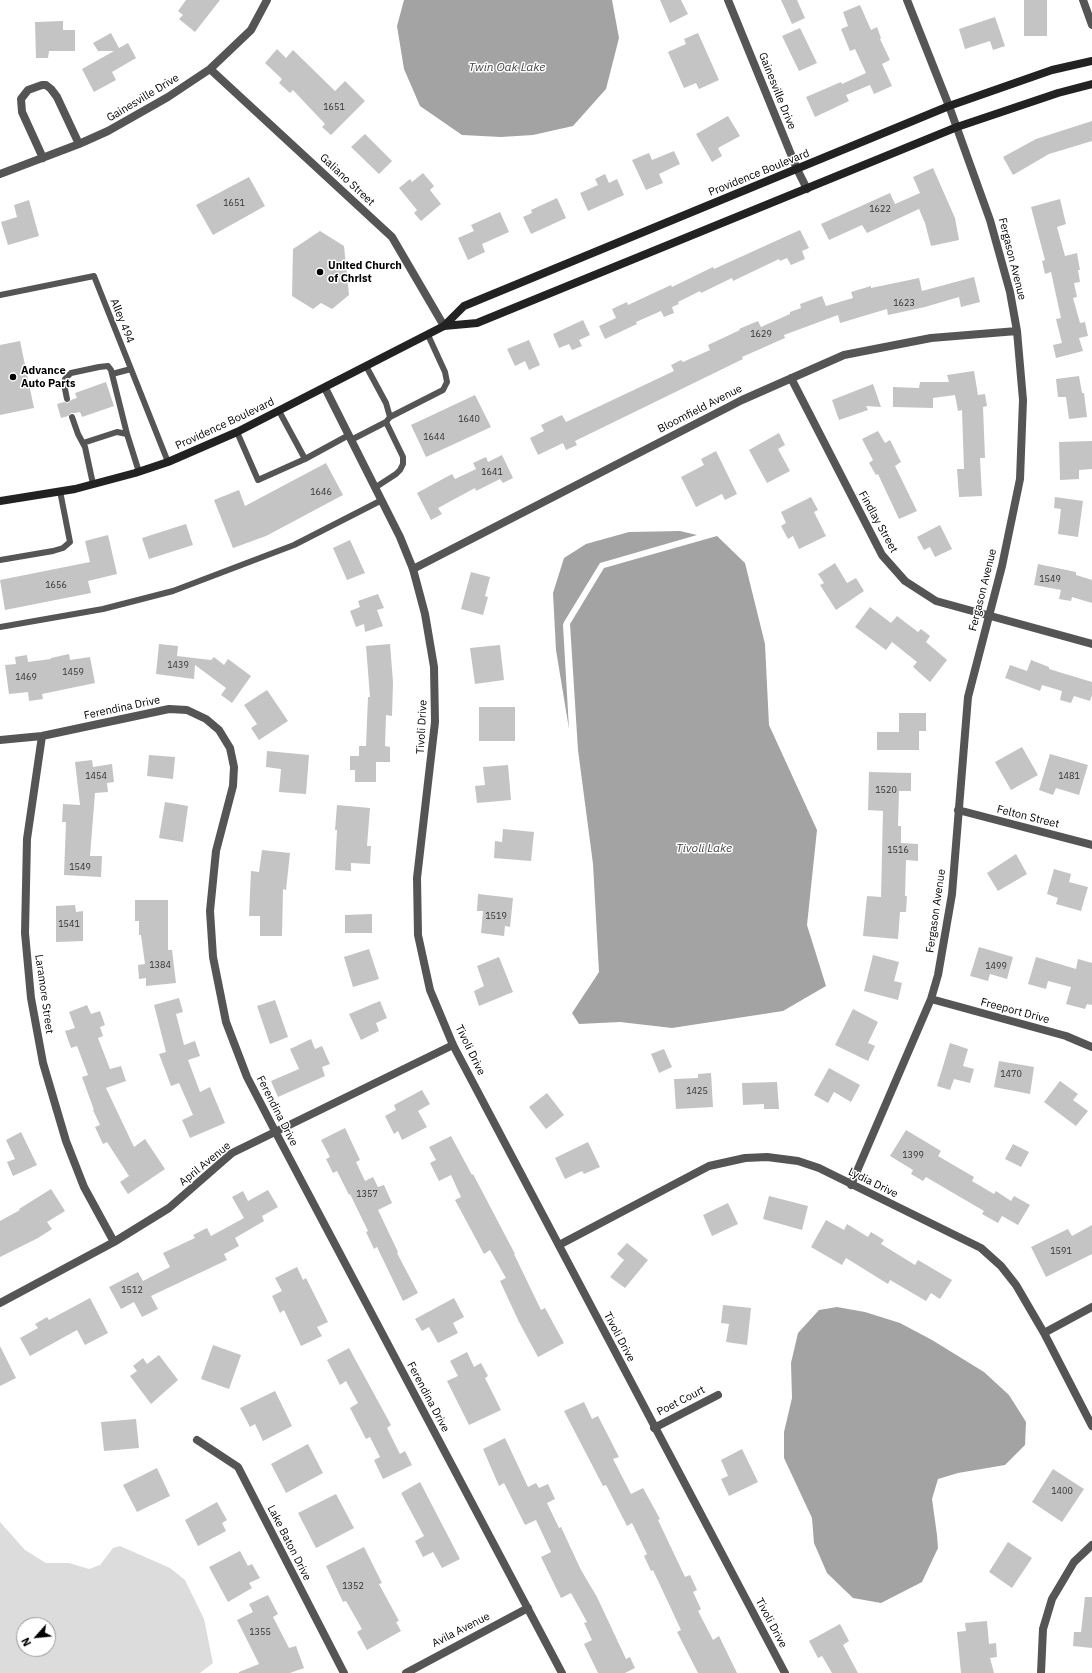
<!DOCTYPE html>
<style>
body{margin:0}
#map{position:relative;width:1092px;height:1673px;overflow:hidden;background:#fff;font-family:"IBM Plex Sans",sans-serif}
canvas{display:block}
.north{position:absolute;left:16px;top:1617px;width:40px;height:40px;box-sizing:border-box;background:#fff;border:1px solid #999;border-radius:50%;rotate:243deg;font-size:11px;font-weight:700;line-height:16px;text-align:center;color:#000}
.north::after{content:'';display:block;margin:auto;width:14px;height:18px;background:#000;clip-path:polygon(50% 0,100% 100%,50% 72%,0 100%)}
</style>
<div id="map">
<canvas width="1092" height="1673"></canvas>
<div class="north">N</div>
</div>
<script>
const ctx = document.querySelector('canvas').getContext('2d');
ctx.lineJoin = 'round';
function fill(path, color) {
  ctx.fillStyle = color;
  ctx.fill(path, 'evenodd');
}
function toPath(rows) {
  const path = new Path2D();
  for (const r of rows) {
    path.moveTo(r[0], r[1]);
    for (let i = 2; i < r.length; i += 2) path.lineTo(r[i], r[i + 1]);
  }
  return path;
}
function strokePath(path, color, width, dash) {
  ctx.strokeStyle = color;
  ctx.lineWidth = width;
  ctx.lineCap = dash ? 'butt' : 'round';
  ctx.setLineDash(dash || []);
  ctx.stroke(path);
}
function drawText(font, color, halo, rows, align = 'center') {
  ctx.font = font + ' "IBM Plex Sans",sans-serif';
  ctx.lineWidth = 3;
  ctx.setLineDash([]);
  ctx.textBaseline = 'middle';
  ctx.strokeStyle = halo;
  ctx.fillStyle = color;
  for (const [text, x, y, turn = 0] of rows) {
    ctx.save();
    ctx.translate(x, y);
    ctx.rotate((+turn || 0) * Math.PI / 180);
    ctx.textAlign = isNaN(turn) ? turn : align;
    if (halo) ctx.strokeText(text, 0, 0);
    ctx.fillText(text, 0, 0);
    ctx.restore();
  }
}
fill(toPath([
 [0,1522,25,1550,46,1563,69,1563,89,1569,100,1565,113,1548,120,1546,170,1568,185,1580,204,1619,213,1663,200,1673,0,1673],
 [24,1625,48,1625,48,1649,24,1649]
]), '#dcdcdc');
fill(toPath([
 [404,0,612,0,619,38,606,89,573,126,533,135,501,137,462,135,420,106,404,69,397,26],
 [680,531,697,535,600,563,564,622,563,625,569,729,556,650,553,593,564,558,586,544,629,532],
 [717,536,745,563,765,644,769,725,817,830,807,925,826,986,783,1011,672,1028,620,1022,579,1024,572,1013,599,972,593,864,578,750,570,624,604,568],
 [837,1307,865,1312,900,1323,932,1340,984,1372,1009,1395,1026,1422,1025,1445,1005,1465,958,1473,938,1479,932,1499,937,1535,938,1548,922,1582,881,1603,853,1598,827,1573,814,1543,812,1518,784,1458,784,1432,792,1398,791,1363,798,1333,819,1310]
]), '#a3a3a3');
fill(toPath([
 [186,0,220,0,195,32,179,19,183,15,178,11],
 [660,0,681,0,688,14,670,23],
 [781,0,797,0,805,18,792,24],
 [1024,0,1047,0,1047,36,1024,36],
 [860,5,871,30,877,27,881,38,880,39,890,60,882,64,892,86,874,94,870,85,846,95,849,101,815,117,806,97,841,82,842,84,866,73,855,49,850,51,841,29,848,26,843,12],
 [995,17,1005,46,993,50,990,41,965,49,959,29],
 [63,21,63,30,75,30,75,51,49,51,48,58,36,58,35,22],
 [800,28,817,63,799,71,782,36],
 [111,33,119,48,128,43,136,58,112,72,116,80,94,92,82,69,114,51,98,51,93,43],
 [698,33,719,80,699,89,696,83,684,88,668,52,686,44,684,39],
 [277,49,286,58,293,50,335,91,345,81,365,101,331,135,322,127,325,124,293,90,290,93,279,83,282,79,265,63],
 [728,116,740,136,718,148,722,156,712,162,696,134],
 [1092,121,1092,141,1049,154,1013,175,1003,157,1036,139],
 [365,134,392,161,379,174,351,147],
 [674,151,680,164,659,174,663,183,646,190,632,160,649,153,652,160],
 [933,168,955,218,959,240,931,246,925,223,919,209,867,233,862,225,829,240,821,224,890,193,895,204,920,193,913,177],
 [423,173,434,186,430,190,441,204,421,221,414,213,417,210,399,188,410,179,412,182],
 [605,174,609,183,617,179,624,195,588,211,580,193,598,185,595,179],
 [249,177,265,206,213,235,196,205],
 [557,198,566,218,531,234,523,217,532,213,531,210],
 [1060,199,1066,224,1057,227,1065,256,1077,253,1080,270,1078,270,1080,282,1074,283,1077,297,1073,298,1080,323,1085,322,1088,336,1079,338,1083,351,1056,358,1053,345,1062,343,1056,319,1061,318,1051,272,1045,274,1042,261,1045,260,1031,207],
 [29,200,39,236,8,245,1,222,17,217,14,205],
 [500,212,509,232,482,244,485,252,468,260,458,238,474,231,471,225],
 [800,230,809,248,802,251,805,259,791,265,787,258,780,261,779,259,733,281,732,278,701,293,700,291,678,302,679,304,672,307,674,313,664,317,661,311,636,322,637,324,605,339,599,326,616,318,612,309,627,302,628,305,671,285,672,287,713,267,714,269],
 [320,231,344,246,349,295,332,309,321,303,313,309,292,296,293,249],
 [974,277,980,302,961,307,959,297,925,307,888,315,887,309,840,323,838,315,784,335,785,338,742,357,743,359,575,441,577,445,566,450,563,443,538,455,530,438,544,431,541,425,562,415,566,422,674,371,671,365,681,360,683,362,710,350,708,345,740,330,739,329,758,321,761,327,790,314,790,312,801,308,800,304,822,296,826,306,853,298,851,292,871,286,871,288,919,278,922,291],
 [583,320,590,335,579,340,582,346,572,350,569,344,559,348,553,334],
 [529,340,540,365,529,370,525,361,515,366,507,349],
 [20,341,34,408,0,415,0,345],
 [974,371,978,395,985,394,987,406,983,407,985,458,980,458,982,496,959,497,957,469,964,469,962,410,958,411,955,395,933,398,933,408,893,407,893,387,919,388,920,382,949,382,947,375],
 [1079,376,1082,393,1084,393,1087,417,1069,419,1066,397,1058,397,1056,379],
 [106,382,114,406,82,417,80,412,75,413,71,413,68,416,61,418,57,404,64,402,68,403,71,400,77,398,75,393],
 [873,384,881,407,866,406,868,410,839,420,832,400],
 [475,395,491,427,426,457,411,425],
 [878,431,885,443,890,440,901,462,895,466,917,511,899,519,878,474,876,475,869,463,873,460,862,439],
 [779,433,785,445,778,449,790,471,767,483,749,450],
 [1092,441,1092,469,1079,470,1079,479,1060,480,1059,442],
 [716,451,737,494,725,500,722,494,696,507,681,477,704,465,701,459],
 [502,455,513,478,503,483,500,479,476,491,475,488,438,508,442,514,431,520,417,493,452,474,455,479,476,469,473,463,486,457,488,462],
 [326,463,343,495,266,536,233,548,214,500,239,490,245,506],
 [811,497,818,510,814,512,826,536,799,549,793,536,788,539,781,526,786,523,781,512],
 [1055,497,1083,501,1078,537,1058,534,1061,509,1054,508],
 [186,524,193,545,149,559,142,538],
 [940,525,952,549,935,557,930,547,924,550,917,537],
 [108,535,117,574,88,581,91,593,5,610,0,580,90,562,85,541],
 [350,540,365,573,347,580,333,548],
 [835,563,847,583,856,578,864,591,836,610,820,585,824,583,818,574],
 [1038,564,1076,572,1076,575,1092,580,1092,603,1072,597,1071,601,1059,599,1061,590,1034,585],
 [471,572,490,577,485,596,488,597,483,615,461,609],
 [378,594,384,608,377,610,383,626,365,632,364,624,356,627,350,611,360,607,358,601],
 [870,607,891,623,897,616,918,632,921,629,930,636,926,642,947,660,930,682,913,667,917,662,892,642,886,650,855,627],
 [159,644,178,646,177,656,211,660,214,657,224,665,228,659,251,676,232,703,221,695,226,688,195,665,194,679,156,674],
 [390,644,393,682,392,716,386,715,385,746,390,747,390,762,376,762,376,782,355,782,355,770,350,770,350,756,359,756,359,746,366,746,368,697,370,697,366,646],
 [500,645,504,680,475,684,470,648],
 [69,654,70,660,90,657,95,683,42,694,43,699,29,701,28,692,9,694,5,665,16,664,15,657,27,655,28,662,51,659,51,658],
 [1031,660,1049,667,1049,669,1092,682,1092,695,1090,701,1074,696,1071,703,1060,700,1062,691,1042,685,1040,691,1005,678,1010,665,1027,671],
 [267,690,288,721,259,740,251,728,257,724,244,705],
 [479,707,515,707,515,741,479,741],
 [899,713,926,713,926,731,919,731,919,750,877,750,877,732,899,732],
 [1022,747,1038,775,1011,790,995,762],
 [267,751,309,755,306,794,279,792,281,769,266,767],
 [1050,754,1088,765,1079,795,1056,788,1053,795,1039,790],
 [149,755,175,757,173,779,147,776],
 [92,760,93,767,112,764,114,782,107,783,108,792,95,793,90,856,102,856,101,877,64,875,66,822,62,822,63,804,80,805,75,762],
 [508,765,511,800,477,803,475,786,485,785,483,767],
 [869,772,911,773,911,791,899,791,898,826,901,826,901,843,918,844,918,861,906,860,905,896,907,896,906,912,900,912,898,939,863,936,867,896,881,897,883,811,868,810],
 [165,802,188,806,183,842,159,838],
 [337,805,370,808,367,846,371,846,370,864,351,863,351,871,335,870,337,830,335,830],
 [503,829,534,832,531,861,494,858,495,841,502,842],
 [262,850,290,853,286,890,283,889,282,936,260,936,260,916,249,916,251,871,259,872],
 [1016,854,1027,874,998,891,987,873],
 [1054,869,1071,874,1069,882,1088,887,1081,911,1056,904,1058,898,1047,894],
 [478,894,513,898,510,927,505,926,504,936,481,933,483,911,477,911],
 [135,900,168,900,168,950,172,950,176,983,146,986,146,978,139,979,138,965,145,964,141,935,139,935,139,921,135,921],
 [75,905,76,912,83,911,83,941,56,942,56,906],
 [372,914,372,933,345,933,345,915],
 [979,947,1013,957,1007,979,990,974,988,981,970,976],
 [369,949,379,979,353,987,344,957],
 [873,955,899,962,894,981,902,983,898,1000,864,991],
 [499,957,513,992,479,1006,474,991,484,986,477,966],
 [1036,957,1076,969,1078,959,1092,963,1092,1005,1087,1004,1085,1009,1066,1004,1071,987,1048,981,1046,989,1028,984],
 [179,998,183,1012,176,1014,184,1045,195,1041,200,1056,188,1060,200,1092,210,1087,225,1123,190,1138,182,1120,193,1115,179,1083,171,1086,159,1054,166,1052,154,1005],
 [275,1000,288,1037,270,1044,257,1006],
 [380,1001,387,1018,376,1023,379,1031,361,1040,349,1014],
 [87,1005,91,1014,100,1011,105,1025,100,1027,103,1036,98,1038,110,1069,121,1066,126,1081,106,1088,134,1147,145,1139,165,1169,128,1194,120,1182,129,1176,107,1142,103,1144,95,1127,100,1125,93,1110,94,1110,82,1077,88,1075,77,1046,71,1048,65,1031,75,1028,69,1012],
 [853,1009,878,1022,868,1043,875,1046,868,1061,835,1045],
 [311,1039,315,1049,322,1046,330,1064,322,1067,325,1076,278,1097,271,1081,299,1069,290,1049],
 [950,1043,968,1049,963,1066,974,1069,970,1083,954,1079,950,1090,937,1086],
 [664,1049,672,1067,659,1073,651,1054],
 [999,1061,1034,1067,1030,1094,994,1087],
 [829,1068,860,1085,851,1102,834,1092,828,1103,814,1095],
 [711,1073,713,1107,676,1109,674,1079,698,1078,698,1074],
 [1060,1081,1078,1094,1073,1100,1088,1111,1076,1126,1044,1102],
 [777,1082,779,1109,764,1109,764,1104,743,1105,742,1083],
 [422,1090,430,1104,418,1111,427,1127,402,1140,398,1131,394,1134,385,1116,396,1110,394,1105],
 [547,1093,564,1115,546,1129,529,1107],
 [345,1128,360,1160,356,1162,365,1181,373,1177,378,1187,384,1185,392,1203,378,1210,398,1252,397,1253,418,1293,403,1301,377,1247,374,1249,366,1232,368,1231,350,1194,349,1195,337,1171,333,1173,326,1159,330,1157,321,1140],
 [906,1130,941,1151,938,1156,974,1177,972,1181,994,1194,996,1191,1011,1201,1014,1196,1030,1205,1018,1225,1002,1216,998,1223,982,1214,984,1211,926,1177,923,1181,911,1174,913,1170,890,1156],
 [21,1132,37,1165,13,1176,7,1162,15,1159,6,1140],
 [451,1136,472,1175,473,1174,515,1254,514,1254,541,1310,545,1308,564,1343,538,1357,519,1322,500,1281,506,1278,490,1250,484,1254,455,1200,461,1197,451,1175,439,1181,430,1163,436,1160,429,1147],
 [588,1142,600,1167,584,1174,582,1171,565,1179,555,1158],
 [1013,1144,1029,1152,1021,1167,1005,1159],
 [51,1189,65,1211,47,1222,52,1229,38,1238,0,1257,0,1221,20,1210,19,1209],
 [268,1190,278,1207,262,1216,264,1221,235,1238,239,1246,224,1254,227,1260,151,1296,158,1309,142,1317,134,1302,121,1309,109,1287,138,1272,143,1281,170,1267,163,1253,195,1238,193,1235,207,1228,211,1236,244,1218,232,1197,243,1191,248,1201],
 [769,1196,808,1206,802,1230,763,1219],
 [728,1203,738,1224,712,1236,703,1215],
 [826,1220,844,1230,847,1224,868,1237,871,1232,884,1240,881,1244,915,1265,918,1260,952,1280,940,1299,931,1293,926,1301,890,1280,888,1284,846,1258,842,1265,811,1247],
 [1092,1225,1092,1254,1046,1277,1031,1247,1068,1229,1072,1236],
 [627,1243,648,1260,625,1288,610,1277,624,1260,617,1254],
 [297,1267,303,1280,306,1278,328,1322,317,1327,322,1336,301,1346,284,1310,280,1313,272,1296,282,1291,275,1278],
 [90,1298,108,1333,85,1345,77,1330,30,1356,20,1338,38,1328,35,1324,47,1317,49,1320],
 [454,1298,464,1317,453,1323,458,1333,438,1343,429,1327,422,1331,415,1319],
 [723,1305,751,1308,747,1345,726,1342,729,1324,721,1323],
 [213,1345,241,1355,229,1389,201,1379],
 [0,1346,16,1378,0,1386],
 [349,1348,391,1425,387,1428,400,1454,405,1451,412,1465,383,1479,374,1460,380,1457,370,1437,366,1439,350,1408,358,1403,346,1381,340,1385,327,1360],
 [467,1352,474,1367,481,1363,488,1376,485,1378,501,1410,469,1425,447,1381,458,1376,450,1361],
 [159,1355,178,1380,151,1404,130,1376,137,1371,133,1366,143,1358,147,1364],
 [275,1391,292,1426,263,1441,255,1424,250,1427,240,1408],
 [584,1402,592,1419,598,1416,619,1457,613,1459,631,1494,643,1488,660,1519,658,1520,685,1577,690,1575,697,1590,693,1592,701,1609,698,1611,713,1640,719,1636,737,1673,698,1673,677,1632,681,1630,653,1570,651,1571,644,1556,647,1554,632,1523,627,1526,606,1485,603,1486,564,1411],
 [136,1419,139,1448,104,1451,101,1422],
 [505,1438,528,1487,536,1483,539,1488,548,1484,555,1499,547,1503,559,1528,561,1527,581,1570,597,1597,626,1659,630,1657,635,1668,625,1673,598,1673,584,1644,592,1640,584,1623,587,1622,571,1593,561,1598,541,1557,551,1552,536,1520,525,1525,504,1483,499,1486,483,1449],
 [308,1444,323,1473,286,1493,271,1464],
 [742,1449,758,1482,729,1496,721,1479,728,1476,721,1460],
 [157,1468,170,1496,137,1512,123,1485],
 [1053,1469,1084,1489,1062,1522,1032,1502],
 [420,1482,460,1559,442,1568,433,1552,423,1557,415,1541,424,1536,401,1493],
 [336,1494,354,1528,316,1548,298,1513],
 [217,1502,227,1520,222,1523,226,1531,198,1546,185,1520],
 [1008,1542,1032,1558,1012,1588,989,1572],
 [364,1547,382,1583,379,1584,399,1621,396,1622,401,1631,367,1650,357,1632,362,1629,346,1601,343,1602,326,1566],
 [240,1551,248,1566,252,1564,260,1578,249,1583,252,1588,228,1602,209,1567],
 [268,1595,278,1614,273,1617,289,1648,296,1646,304,1668,290,1673,239,1673,239,1672,259,1664,237,1620,253,1612,249,1604],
 [1085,1597,1092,1597,1092,1648,1073,1646,1074,1632,1081,1632],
 [987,1621,989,1644,996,1643,997,1657,990,1658,994,1673,961,1673,957,1632,966,1631,965,1623],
 [840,1624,849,1641,843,1645,858,1673,832,1673,822,1656,818,1658,809,1641]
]), '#c4c4c4');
strokePath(toPath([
 [0,295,94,276,168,462],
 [112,374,131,369],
 [67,399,64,384,65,379,71,373,99,367,108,366,111,370,127,434,139,472],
 [279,411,305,459],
 [72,417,78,434,85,447,93,484],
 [390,417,443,390,447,382,445,372,428,335],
 [237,432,258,480,305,459,349,435],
 [351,440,386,422,390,417,386,403,366,366],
 [83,443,117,432,127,434],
 [376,487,396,474,400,470,403,464,403,457,386,422],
 [0,560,53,551,63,548,70,542,60,491],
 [0,627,103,609,173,591,294,545,382,500]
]), '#555', 6);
strokePath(toPath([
 [728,0,797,169,807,189],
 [1083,0,1092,25],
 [210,69,392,237,444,326],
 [43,158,22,112,21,99,28,90,42,85,46,85,51,89,57,97,79,144],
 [0,174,79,144,108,131,168,97,210,69,251,30,267,0],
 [791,378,882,555,905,581,936,601,1092,644],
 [413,569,742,400,844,355,931,338,1017,331],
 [42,736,27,839,25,933,31,998,43,1063,66,1141,84,1187,114,1242],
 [0,740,42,736,169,709,187,710,206,719,219,730,230,748,234,767,233,786,216,851,210,911,213,957,226,1022,247,1077,275,1131,562,1673],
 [958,810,1092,845],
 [931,999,1066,1036,1092,1047],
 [851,1185,931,999,938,975,952,894,968,697,1002,566,1020,479,1023,400,1017,331,1010,292,990,220,949,106,907,0],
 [559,1245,709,1166,745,1158,767,1157,798,1161,819,1168,981,1248,1001,1266,1016,1285,1044,1333,1092,1426],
 [0,1303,114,1242,169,1208,232,1153,453,1045],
 [1044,1333,1092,1307],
 [654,1428,718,1395],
 [197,1440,238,1467,344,1673],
 [406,1673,528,1608],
 [1041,1673,1043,1629,1052,1599,1074,1562,1092,1545]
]), '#555', 8);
strokePath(toPath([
 [325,388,400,537,413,569,425,614,434,667,435,722,417,878,418,935,430,990,453,1045,785,1673]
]), '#555', 8);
strokePath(toPath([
 [444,326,477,323,957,127,1058,93,1092,84],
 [0,501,75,489,135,473,168,462,237,432,444,326,464,306,949,106,1052,70,1092,61]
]), '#222', 8);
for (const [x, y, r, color] of [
 [320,272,4,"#000"],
 [13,377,4,"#000"]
]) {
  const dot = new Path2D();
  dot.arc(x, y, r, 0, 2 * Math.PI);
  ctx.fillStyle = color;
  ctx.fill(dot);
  strokePath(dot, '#fff', 1.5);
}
drawText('9px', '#313131', null, [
 ["1651",334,107],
 ["1651",234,203],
 ["1622",880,209],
 ["1623",904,303],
 ["1629",761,334],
 ["1640",469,419],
 ["1644",434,437],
 ["1641",492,472],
 ["1646",321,492],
 ["1549",1050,579],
 ["1656",56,585],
 ["1439",178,665],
 ["1459",73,672],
 ["1469",26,677],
 ["1454",96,776],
 ["1481",1069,776],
 ["1520",886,790],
 ["1516",898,850],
 ["1549",80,867],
 ["1519",496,916],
 ["1541",69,924],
 ["1384",160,965],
 ["1499",996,966],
 ["1470",1011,1074],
 ["1425",697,1091],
 ["1399",913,1155],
 ["1357",367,1194],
 ["1591",1061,1251],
 ["1512",132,1290],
 ["1400",1062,1491],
 ["1352",353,1586],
 ["1355",260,1632]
]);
drawText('11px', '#000', '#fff', [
 ["Gainesville Drive",777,91,68],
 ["Gainesville Drive",143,98,-31],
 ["Providence Boulevard",759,173,-22],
 ["Galiano Street",347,180,43],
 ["Fergason Avenue",1012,259,76],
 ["Alley 494",122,321,68],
 ["Bloomfield Avenue",700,409,-27],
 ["Providence Boulevard",225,424,-25],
 ["Findlay Street",878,522,61],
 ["Fergason Avenue",983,590,-76],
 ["Ferendina Drive",122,708,-12],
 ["Tivoli Drive",422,727,-87],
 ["Felton Street",1028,817,14],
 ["Fergason Avenue",936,911,-82],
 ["Laramore Street",44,994,82],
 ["Freeport Drive",1015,1011,15],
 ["Tivoli Drive",470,1050,64],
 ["Ferendina Drive",277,1111,63],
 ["April Avenue",205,1164,-39],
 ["Lydia Drive",873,1183,26],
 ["Tivoli Drive",619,1337,62],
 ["Ferendina Drive",428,1397,62],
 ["Poet Court",681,1401,-27],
 ["Lake Baton Drive",289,1543,63],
 ["Tivoli Drive",771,1623,62],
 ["Avila Avenue",461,1630,-27]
]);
drawText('bold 11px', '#000', '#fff', [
 ["United Church",328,266],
 ["of Christ",328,279],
 ["Advance",21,371],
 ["Auto Parts",21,384]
], 'left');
drawText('italic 12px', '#444', '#fff', [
 ["Twin Oak Lake",507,68],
 ["Tivoli Lake",704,849]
]);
</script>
